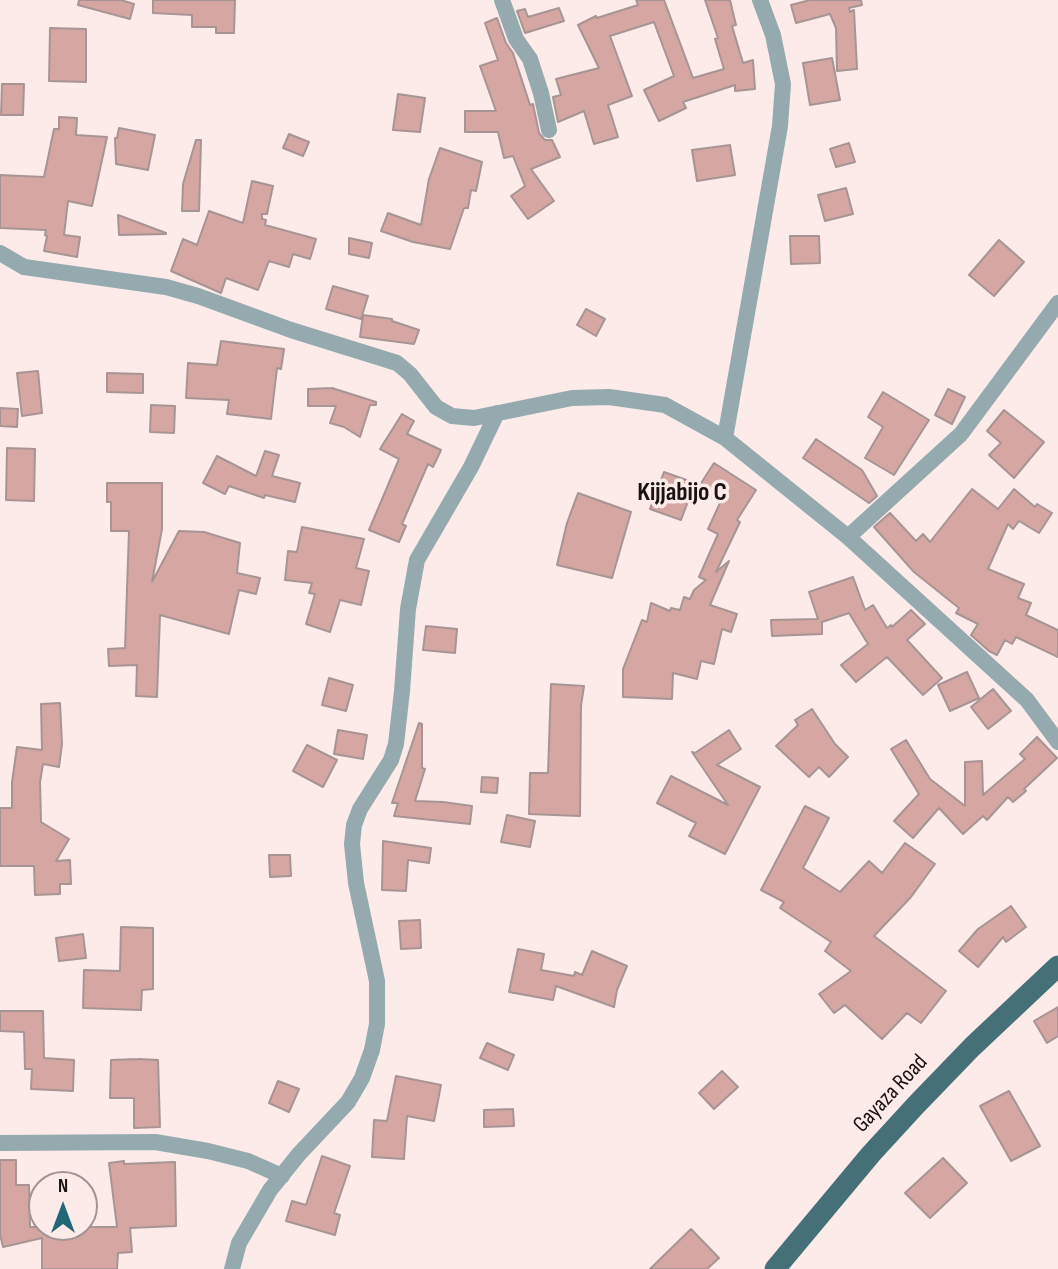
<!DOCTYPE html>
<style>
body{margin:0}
#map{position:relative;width:1058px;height:1269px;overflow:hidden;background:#fdebea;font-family:"Sofia Sans Condensed",sans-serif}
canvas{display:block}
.north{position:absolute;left:28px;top:1171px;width:70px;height:70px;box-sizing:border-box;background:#fdebea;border:2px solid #a19493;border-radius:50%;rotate:0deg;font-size:19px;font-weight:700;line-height:28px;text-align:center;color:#181211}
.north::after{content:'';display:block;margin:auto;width:24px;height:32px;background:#216976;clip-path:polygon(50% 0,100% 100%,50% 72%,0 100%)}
</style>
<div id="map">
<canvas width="1058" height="1269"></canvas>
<div class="north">N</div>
</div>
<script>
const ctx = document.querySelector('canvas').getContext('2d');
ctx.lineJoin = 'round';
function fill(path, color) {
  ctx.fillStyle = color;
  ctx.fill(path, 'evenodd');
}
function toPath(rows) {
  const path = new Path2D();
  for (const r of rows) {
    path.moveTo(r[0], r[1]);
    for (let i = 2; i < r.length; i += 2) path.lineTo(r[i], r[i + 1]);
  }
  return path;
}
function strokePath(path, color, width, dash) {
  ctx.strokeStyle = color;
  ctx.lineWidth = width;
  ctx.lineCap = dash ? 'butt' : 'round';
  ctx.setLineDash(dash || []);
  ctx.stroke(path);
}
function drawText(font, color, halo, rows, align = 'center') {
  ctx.font = font + ' "Sofia Sans Condensed",sans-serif';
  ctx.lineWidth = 7;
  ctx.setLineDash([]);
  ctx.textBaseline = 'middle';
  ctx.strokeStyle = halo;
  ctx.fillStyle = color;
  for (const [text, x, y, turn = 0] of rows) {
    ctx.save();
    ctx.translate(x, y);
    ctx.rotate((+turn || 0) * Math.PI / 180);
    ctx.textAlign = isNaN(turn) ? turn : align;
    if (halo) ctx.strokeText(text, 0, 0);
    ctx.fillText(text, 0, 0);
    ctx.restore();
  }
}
const building = toPath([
 [79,0,121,0,134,4,130,19,78,5,79,0],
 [153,0,235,0,234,33,216,33,216,27,192,27,192,15,153,13,153,0],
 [636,0,664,0,693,78,724,69,715,39,718,38,705,0,730,0,736,25,732,26,743,63,753,60,755,89,735,91,735,85,683,102,686,108,659,121,644,90,674,76,654,22,610,36,632,96,608,105,618,137,594,144,584,111,558,122,553,97,561,95,556,79,599,68,578,25,596,16,597,18,638,5,636,0],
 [810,0,861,0,862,5,849,8,850,12,854,10,857,69,837,71,836,28,830,14,796,23,791,5,810,0],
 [559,8,564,21,525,33,517,11,525,9,528,17,559,8],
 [497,18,506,43,513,53,530,105,533,104,539,133,545,140,552,140,560,157,531,169,554,201,528,219,511,196,525,186,513,156,504,158,498,132,465,132,465,111,496,111,480,66,498,60,485,23,497,18],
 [50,28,86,29,86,82,49,81,50,28],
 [832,58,840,100,810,105,803,63,832,58],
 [2,84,24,84,23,115,1,115,2,84],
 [398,94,425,98,420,132,393,130,398,94],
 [59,117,77,118,76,135,107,137,92,206,68,201,64,235,80,237,77,257,44,251,47,236,45,235,46,230,0,228,0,175,44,177,54,129,59,129,59,117],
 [119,128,155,135,148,170,116,164,115,138,117,138,119,128],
 [289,134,309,142,303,156,283,148,289,134],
 [196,140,201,140,199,211,182,211,183,184,196,140],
 [849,143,855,162,836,167,830,149,849,143],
 [730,145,735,175,697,181,692,150,730,145],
 [440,148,482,162,476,191,471,190,468,208,464,208,450,249,413,242,381,231,388,213,421,225,429,179,440,148],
 [252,181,273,186,267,214,262,214,262,219,266,220,265,225,316,239,310,259,293,254,289,267,269,261,258,290,226,278,221,293,171,271,183,239,197,245,209,211,243,223,252,181],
 [846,188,853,214,825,221,818,195,846,188],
 [118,215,166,233,166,234,119,235,118,215],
 [790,236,819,236,820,263,791,264,790,236],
 [349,238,372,243,369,258,349,254,349,238],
 [999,240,1024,262,994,296,969,275,999,240],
 [333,286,368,296,361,319,326,309,333,286],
 [586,309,605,319,596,336,577,325,586,309],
 [363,315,392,319,392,321,419,330,414,344,360,337,363,315],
 [221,341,284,349,281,369,277,368,271,419,227,414,229,400,186,398,188,363,217,365,221,341],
 [38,371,42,413,22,416,17,373,38,371],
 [107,373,143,374,143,393,107,392,107,373],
 [332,388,376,402,376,405,370,405,360,437,344,427,330,423,336,406,308,406,308,389,332,388],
 [948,389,965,397,952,424,935,415,948,389],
 [883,392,929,420,894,475,865,458,883,427,868,417,883,392],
 [151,405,175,406,174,433,150,432,151,405],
 [0,408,18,409,17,427,0,426,0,408],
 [1004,410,1044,442,1014,478,989,455,1001,443,987,431,1004,410],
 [402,414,414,421,407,434,441,450,433,467,428,464,402,524,406,526,399,542,369,530,399,459,380,449,402,414],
 [816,439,862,470,877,496,869,503,803,458,816,439],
 [7,448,35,449,34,501,6,500,7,448],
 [265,451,279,455,272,476,300,483,295,502,265,495,264,498,229,486,225,494,203,483,217,456,256,476,265,451],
 [714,463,756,490,737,520,740,522,716,572,729,561,710,605,737,614,731,632,722,629,714,664,701,661,697,679,673,673,672,699,623,697,623,669,642,620,647,622,651,603,670,611,671,608,680,610,684,597,690,599,694,590,706,580,699,577,718,534,708,529,720,503,698,488,714,463],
 [664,472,695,483,681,520,650,509,664,472],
 [107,483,162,483,162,529,152,582,179,531,204,532,240,543,237,573,260,578,256,594,239,590,229,634,160,615,157,697,136,696,137,665,109,666,108,649,125,648,129,531,111,531,111,502,107,502,107,483],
 [972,489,998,509,1014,489,1035,507,1037,504,1052,513,1039,533,1019,521,1013,529,1008,524,988,569,1024,584,1018,598,1031,603,1026,615,1058,630,1058,657,1016,637,1012,644,1005,640,997,655,989,651,971,635,978,624,956,613,959,608,914,572,874,527,890,513,916,541,923,534,930,542,972,489],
 [578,493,631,512,612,578,557,565,567,523,578,493],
 [302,527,364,539,356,568,369,571,361,605,340,600,330,632,306,624,315,594,309,593,312,583,285,580,288,551,297,552,302,527],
 [853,577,865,610,873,605,887,628,891,625,892,627,911,610,925,624,907,640,942,678,923,695,887,657,856,682,841,665,868,644,849,613,822,622,822,634,772,636,771,620,818,619,809,592,853,577],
 [426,626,457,629,455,653,423,650,426,626],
 [967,672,979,698,950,711,938,685,967,672],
 [329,678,353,685,346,711,322,705,329,678],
 [551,684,584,686,581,706,580,816,529,814,530,773,548,773,551,684],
 [993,689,1011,711,988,729,971,707,993,689],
 [60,703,62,744,59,767,43,764,40,782,41,822,69,839,56,861,70,860,71,884,60,884,60,894,35,895,34,866,0,866,0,808,12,808,12,782,17,747,42,750,41,704,60,703],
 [812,709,835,744,848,757,829,777,819,767,809,777,776,746,798,725,795,720,812,709],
 [419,723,422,724,422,768,425,769,415,801,443,802,472,806,470,824,394,816,398,803,392,803,419,723],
 [338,730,367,735,363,759,334,754,338,730],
 [729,730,741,749,717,765,760,787,725,854,689,836,696,823,657,803,671,776,728,805,692,752,695,753,729,730],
 [1037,737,1057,758,1024,789,1026,791,1013,802,1008,797,987,820,983,816,963,834,939,808,913,838,894,821,919,794,891,749,906,740,930,779,965,806,965,762,982,761,983,795,1025,759,1020,754,1037,737],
 [307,745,337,760,323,787,293,771,307,745],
 [482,777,498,778,497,793,481,792,482,777],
 [805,806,829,818,803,868,840,892,869,861,882,873,905,843,935,864,911,897,874,936,946,991,921,1023,907,1013,882,1039,845,1005,834,1013,819,994,851,971,825,951,831,942,780,908,784,902,761,890,805,806],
 [507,815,535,821,530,847,501,842,507,815],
 [383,841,431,848,429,863,408,860,406,891,382,890,383,841],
 [269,855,290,855,291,876,270,877,269,855],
 [1011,906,1026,927,1006,942,1003,937,978,967,959,951,978,929,1011,906],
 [420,920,421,948,401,949,399,921,420,920],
 [121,927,153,928,153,989,142,990,141,1010,83,1008,84,970,120,971,121,927],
 [83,934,86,958,59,961,56,938,83,934],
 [518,949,544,954,541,970,574,976,575,972,582,975,592,951,627,966,617,990,614,1007,556,986,553,1000,509,992,518,949],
 [1058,1007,1058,1036,1047,1043,1034,1021,1058,1007],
 [0,1011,43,1011,44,1058,74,1060,73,1091,31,1089,32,1069,25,1069,24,1032,0,1031,0,1011],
 [487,1043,514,1055,508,1070,480,1058,487,1043],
 [139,1059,158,1060,160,1127,134,1128,134,1098,110,1098,111,1060,139,1059],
 [722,1071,738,1087,714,1109,699,1093,722,1071],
 [396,1076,441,1085,434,1121,407,1116,404,1159,372,1157,374,1120,387,1121,396,1076],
 [278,1081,299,1089,289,1112,269,1103,278,1081],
 [1009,1091,1040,1146,1011,1161,980,1106,1009,1091],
 [513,1109,514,1126,484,1127,484,1110,513,1109],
 [322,1156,350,1166,334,1213,340,1215,335,1235,286,1221,292,1201,306,1205,322,1156],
 [943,1158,967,1183,930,1218,905,1193,943,1158],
 [0,1160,16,1160,16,1185,29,1185,30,1227,117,1227,109,1163,124,1161,124,1164,175,1162,176,1226,130,1228,132,1252,118,1253,117,1269,42,1269,42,1238,3,1247,0,1234,0,1160],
 [691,1229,719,1258,707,1269,650,1269,691,1229]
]);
fill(building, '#d6a6a3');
strokePath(building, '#a69594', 2);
strokePath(toPath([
 [502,0,516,39,530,59,541,93,549,130],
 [760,0,773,35,783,84,780,126,725,438,848,537,1027,700,1058,742],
 [0,253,24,267,166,287,198,296,291,330,397,363,410,374,436,407,452,416,474,418,572,398,609,397,665,405,725,438],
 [848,537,961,434,1058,303],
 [0,1143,155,1142,208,1151,248,1161,282,1176],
 [232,1269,239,1243,270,1190,299,1154,348,1102,362,1078,372,1050,377,1024,377,981,356,883,352,844,354,825,360,809,391,760,396,744,402,691,408,609,417,560,471,467,497,413]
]), '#94aaaf', 16);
strokePath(toPath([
 [775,1269,871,1154,916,1105,972,1047,1058,966]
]), '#467078', 21);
drawText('23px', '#181211', '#fdebea', [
 ["Gayaza Road",891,1094,-47]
]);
drawText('bold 26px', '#181211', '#fdebea', [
 ["Kijjabijo C",682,493]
]);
</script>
